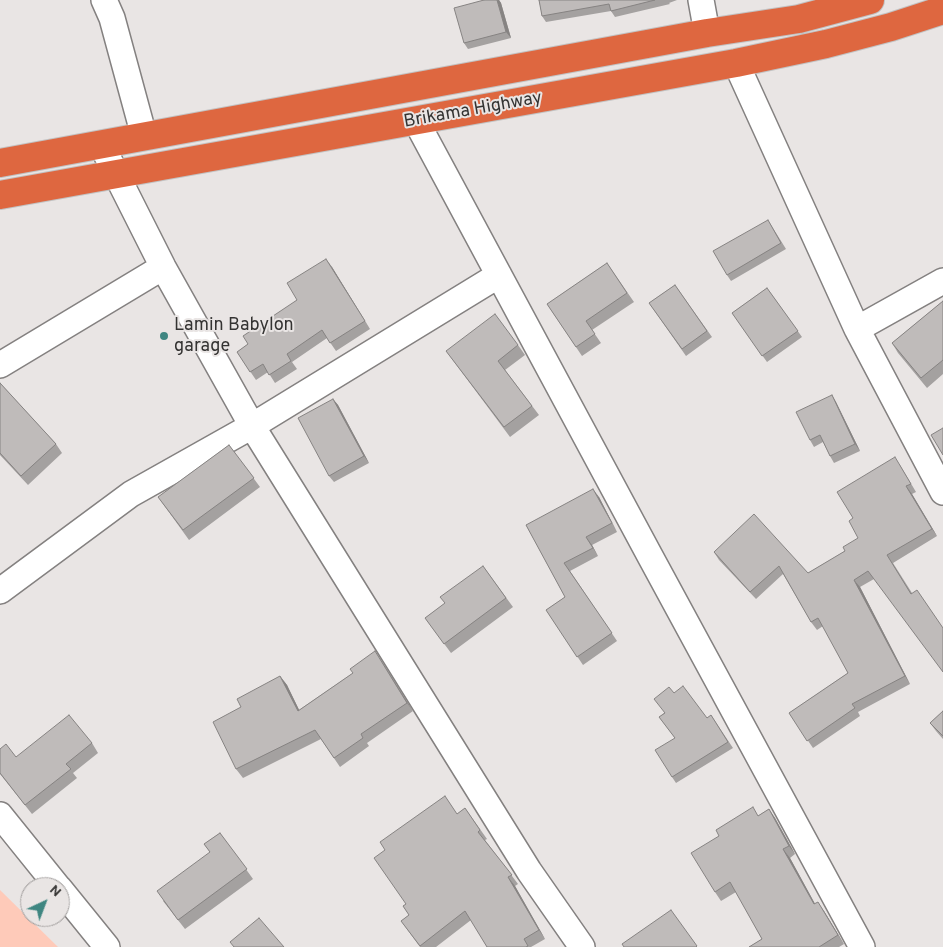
<!DOCTYPE html>
<style>
body{margin:0}
#map{position:relative;width:943px;height:947px;overflow:hidden;background:#e9e5e4;font-family:Overpass,sans-serif}
canvas{display:block}
.north{position:absolute;left:20px;top:877px;width:50px;height:50px;box-sizing:border-box;background:#e9e5e4;border:1px solid #a19e9d;border-radius:50%;rotate:43deg;font-size:14px;font-weight:700;line-height:20px;text-align:center;color:#343332}
.north::after{content:'';display:block;margin:auto;width:18px;height:22px;background:#3f8681;clip-path:polygon(50% 0,100% 100%,50% 72%,0 100%)}
</style>
<div id="map">
<canvas width="943" height="947"></canvas>
<div class="north">N</div>
</div>
<script>
const ctx = document.querySelector('canvas').getContext('2d');
ctx.lineJoin = 'round';
function fill(path, color) {
  ctx.fillStyle = color;
  ctx.fill(path, 'evenodd');
}
function toPath(rows) {
  const path = new Path2D();
  for (const r of rows) {
    path.moveTo(r[0], r[1]);
    for (let i = 2; i < r.length; i += 2) path.lineTo(r[i], r[i + 1]);
  }
  return path;
}
function strokePath(path, color, width, dash) {
  ctx.strokeStyle = color;
  ctx.lineWidth = width;
  ctx.lineCap = dash ? 'butt' : 'round';
  ctx.setLineDash(dash || []);
  ctx.stroke(path);
}
function drawText(font, color, halo, rows, align = 'center') {
  ctx.font = font + ' Overpass,sans-serif';
  ctx.lineWidth = 4;
  ctx.setLineDash([]);
  ctx.textBaseline = 'middle';
  ctx.strokeStyle = halo;
  ctx.fillStyle = color;
  for (const [text, x, y, turn = 0] of rows) {
    ctx.save();
    ctx.translate(x, y);
    ctx.rotate((+turn || 0) * Math.PI / 180);
    ctx.textAlign = isNaN(turn) ? turn : align;
    if (halo) ctx.strokeText(text, 0, 0);
    ctx.fillText(text, 0, 0);
    ctx.restore();
  }
}
fill(toPath([
 [0,890,58,947,0,947]
]), '#fecab9');
const street = toPath([
 [104,0,112,18,144,136],
 [701,0,707,33],
 [736,63,857,329,943,492],
 [416,121,650,556,862,947],
 [101,144,163,267,252,426,529,871,582,947],
 [857,329,943,281],
 [0,365,163,267],
 [0,591,131,494,252,426,499,275],
 [0,815,58,887],
 [60,889,107,947]
]);
const highway = toPath([
 [0,163,707,33,799,19,870,0],
 [0,195,736,63,826,44,891,27,943,10]
]);
strokePath(street, '#848180', 28);
strokePath(highway, '#c2c2c2', 30);
strokePath(street, '#fff', 25);
strokePath(highway, '#de6740', 28);
fill(toPath([
 [484,0,499,0,501,3,511,38,468,49,464,43],
 [539,0,677,0,669,3,670,4,615,17,611,11,546,22,542,16],
 [768,220,786,249,731,281,727,275],
 [607,263,634,302,592,330,601,343,582,356,547,304],
 [332,267,370,329,336,351,327,338,292,362,297,369,275,383,268,372,256,380,237,352,248,344,297,300],
 [675,285,712,337,686,356,649,303],
 [767,288,802,337,767,362,732,313],
 [943,301,943,374,927,388,898,353,892,343],
 [518,345,525,355,505,370,539,415,510,437,446,351],
 [0,383,56,444,62,453,28,485,0,455],
 [832,395,836,402,860,451,834,463,830,456,823,442,814,447,810,440],
 [333,399,338,405,369,463,334,482,329,476],
 [229,445,260,487,189,540,158,497],
 [900,465,916,492,912,494,937,536,893,563,912,593,943,628,874,579,860,587,910,684,858,712,860,716,813,748,789,713,848,673,823,626,817,630,811,622,783,574,756,599,719,560,714,552,808,573,845,551,858,538],
 [599,497,617,532,592,545,598,556,570,571,617,641,583,665,546,610,565,597,526,525],
 [483,566,513,607,451,653,425,618,444,604],
 [375,651,413,711,367,743,369,746,340,767,321,739,243,778,236,769,241,707,280,676,287,685,299,710,353,673],
 [674,693,707,718,711,715,733,748,676,783,672,777,675,738,659,717,664,713],
 [943,711,943,739,936,731,930,723],
 [92,743,98,753,73,773,77,778,32,814,0,774,0,749,16,757],
 [465,808,487,839,485,840,518,884,515,886,545,939,531,947,487,947,471,920,436,947,420,947,401,921,409,915,403,906,406,904,457,814],
 [769,809,775,818,795,854,790,858,815,904,824,911,844,944,839,947,749,947,762,939,736,892,721,901,715,892,759,815],
 [220,833,253,879,185,929,163,901,210,852,204,844]
]), '#a4a1a0');
fill(toPath([
 [497,0,499,0,501,3,511,38,506,32],
 [326,259,332,267,370,329,365,321],
 [832,395,836,402,860,451,855,444],
 [333,399,338,405,369,463,364,456],
 [906,486,912,494,937,536,932,529],
 [593,489,599,497,617,532,612,523],
 [586,537,592,545,598,556,593,548],
 [854,580,860,587,910,684,905,676],
 [375,651,381,660,413,711,407,703],
 [280,676,287,685,304,720,298,711],
 [769,809,775,818,795,854,789,846],
 [783,849,790,858,820,913,814,904],
 [508,877,515,886,545,939,539,930],
 [818,902,824,911,844,944,838,935]
]), '#868382');
const building = toPath([
 [484,0,497,0,506,32,464,43,454,8,484,0],
 [539,0,655,0,611,11,609,4,542,16,539,0],
 [768,220,781,243,727,275,713,251,768,220],
 [326,259,365,321,330,343,322,330,287,354,291,361,269,375,263,364,250,372,237,352,248,344,243,336,297,300,287,283,326,259],
 [607,263,627,293,586,321,595,334,576,347,547,304,607,263],
 [675,285,707,331,682,349,649,303,675,285],
 [767,288,798,331,762,356,732,313,767,288],
 [943,301,943,360,921,378,892,343,943,301],
 [495,314,518,345,498,361,532,406,504,427,446,351,495,314],
 [0,383,56,444,21,476,0,453,0,383],
 [832,395,855,444,830,456,820,435,810,440,796,412,832,395],
 [333,399,364,456,329,476,298,418,333,399],
 [943,428,943,455,931,435,943,428],
 [229,445,254,478,183,530,158,497,229,445],
 [895,457,911,484,906,486,932,529,887,555,911,594,917,590,943,628,943,672,868,571,854,580,905,676,852,704,855,708,807,741,789,713,848,673,818,618,811,622,779,566,750,592,714,552,754,514,808,573,845,551,843,547,858,538,849,521,853,518,837,492,895,457],
 [593,489,612,523,586,537,593,548,564,563,612,633,577,657,546,610,565,597,526,525,593,489],
 [483,566,506,598,444,644,425,618,445,603,440,597,483,566],
 [375,651,407,703,361,734,363,738,334,758,315,730,236,769,213,722,241,707,237,699,280,676,298,711,353,673,350,669,375,651],
 [683,686,707,718,711,715,728,742,672,777,655,750,675,738,659,717,665,713,654,699,669,687,674,693,683,686],
 [943,711,943,736,930,723,943,711],
 [69,715,92,743,66,764,71,769,25,805,0,773,0,749,6,744,16,757,69,715],
 [445,796,457,814,465,808,480,830,478,832,512,875,508,877,539,930,524,939,528,946,526,947,487,947,465,911,420,946,401,921,409,915,403,906,406,904,374,858,385,850,380,842,445,796],
 [753,807,758,816,769,809,789,846,783,849,814,904,818,902,838,935,819,947,749,947,762,939,730,882,715,892,691,853,719,836,716,830,753,807],
 [220,833,247,869,178,920,157,891,210,852,204,844,220,833],
 [671,910,697,946,696,947,624,947,622,944,671,910],
 [259,918,284,947,234,947,230,942,259,918]
]);
fill(building, '#bfbbba');
strokePath(building, '#868382', 1);
for (const [x, y, r, color] of [
 [164,336,5,"#3f8681"]
]) {
  const dot = new Path2D();
  dot.arc(x, y, r, 0, 2 * Math.PI);
  ctx.fillStyle = color;
  ctx.fill(dot);
  strokePath(dot, '#e9e5e4', 2);
}
drawText('18px', '#343332', '#e9e5e4', [
 ["Brikama Highway",473,111,-10]
]);
drawText('18px', '#343332', '#e9e5e4', [
 ["Lamin Babylon",174,326],
 ["garage",174,347]
], 'left');
</script>
